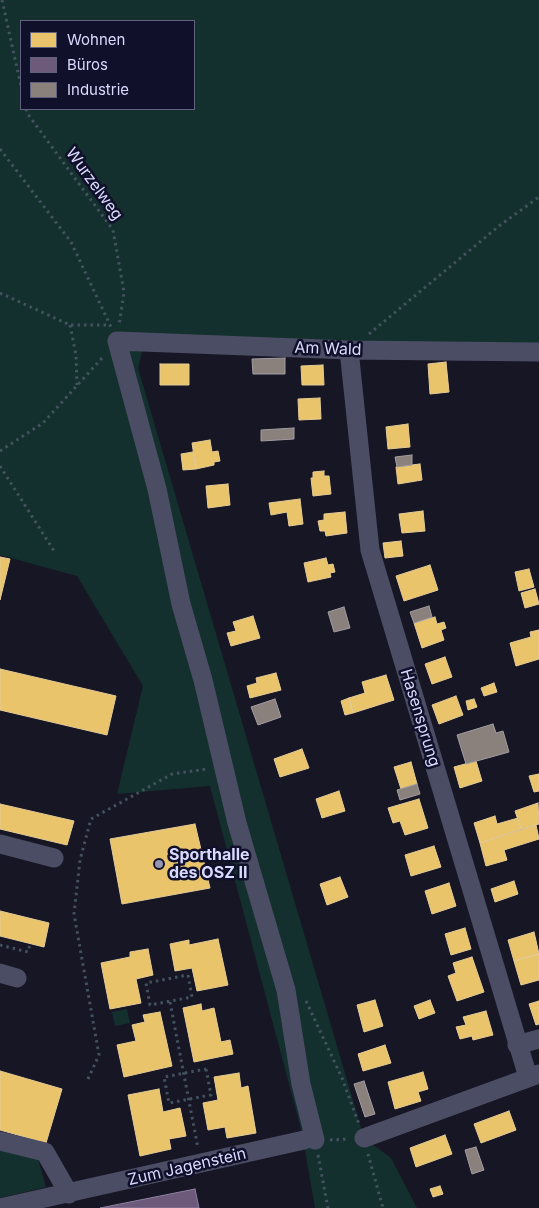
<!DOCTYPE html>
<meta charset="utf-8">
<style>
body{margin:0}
#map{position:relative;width:539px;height:1208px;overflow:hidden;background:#171624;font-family:Inter,sans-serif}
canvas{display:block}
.legend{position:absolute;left:20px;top:20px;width:175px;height:90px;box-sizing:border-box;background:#11102a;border:1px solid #61617f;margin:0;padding:6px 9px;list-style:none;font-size:15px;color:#d9daff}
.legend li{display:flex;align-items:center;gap:10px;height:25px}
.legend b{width:25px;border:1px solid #61617f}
</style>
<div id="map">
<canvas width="539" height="1208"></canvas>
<ul class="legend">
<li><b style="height:14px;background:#e9c46a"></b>Wohnen</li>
<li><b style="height:14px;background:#6d597a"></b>Büros</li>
<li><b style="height:14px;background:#8a817c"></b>Industrie</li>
</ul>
</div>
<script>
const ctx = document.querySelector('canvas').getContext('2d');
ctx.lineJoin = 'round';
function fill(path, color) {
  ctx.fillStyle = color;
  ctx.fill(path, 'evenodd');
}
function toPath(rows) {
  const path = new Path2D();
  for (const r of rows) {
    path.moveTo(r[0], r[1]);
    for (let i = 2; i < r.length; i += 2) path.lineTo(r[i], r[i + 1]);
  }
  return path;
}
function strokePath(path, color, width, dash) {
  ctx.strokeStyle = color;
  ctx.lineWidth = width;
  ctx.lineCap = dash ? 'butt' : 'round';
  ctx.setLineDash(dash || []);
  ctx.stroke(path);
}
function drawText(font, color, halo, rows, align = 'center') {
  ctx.font = font + ' Inter,sans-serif';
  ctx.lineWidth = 5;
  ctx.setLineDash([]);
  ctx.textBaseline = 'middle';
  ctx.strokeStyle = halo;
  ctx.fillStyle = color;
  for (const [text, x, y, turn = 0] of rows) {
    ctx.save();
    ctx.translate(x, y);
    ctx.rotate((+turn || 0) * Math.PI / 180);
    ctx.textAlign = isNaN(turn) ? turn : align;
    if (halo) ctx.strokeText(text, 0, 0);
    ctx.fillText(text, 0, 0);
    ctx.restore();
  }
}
fill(toPath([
 [0,0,539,0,539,343,145,341,138,368,364,1138,391,1158,417,1208,315,1208,302,1133,210,786,117,794,143,686,77,576,0,555],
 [21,21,194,21,194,109,21,109],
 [127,1009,130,1023,115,1026,112,1012],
 [5,1150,38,1159,46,1187,0,1198,0,1151]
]), '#14302e');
const homes = toPath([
 [446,362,449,392,430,394,428,364,446,362],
 [160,364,189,364,189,385,160,385,160,364],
 [323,365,324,385,302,385,301,366,323,365],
 [320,398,321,419,299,420,298,399,320,398],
 [408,424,410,447,388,449,386,427,408,424],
 [210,440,212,452,218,451,220,461,214,462,214,465,196,469,192,443,210,440],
 [193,452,196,469,183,470,181,454,193,452],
 [420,464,422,480,398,484,396,467,420,464],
 [324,471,324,476,329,476,331,494,313,496,311,478,313,478,313,472,324,471],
 [228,484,230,505,208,508,206,486,228,484],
 [300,499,303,524,289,526,287,512,271,515,269,503,300,499],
 [423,511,425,531,402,533,399,514,423,511],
 [345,512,347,533,326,536,325,531,320,531,318,521,324,520,324,514,345,512],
 [401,541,403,556,385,558,383,543,401,541],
 [0,557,10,559,0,600,0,557],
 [326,558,328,565,333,564,335,572,330,573,331,577,308,582,304,563,326,558],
 [430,565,438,590,404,601,396,576,430,565],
 [529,569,534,587,519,591,515,572,529,569],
 [535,589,539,604,525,608,521,593,535,589],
 [253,616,260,638,231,646,227,633,236,631,233,622,253,616],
 [435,617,437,624,444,622,446,628,441,630,444,640,422,648,414,623,435,617],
 [539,630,539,659,516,666,510,643,531,637,530,632,539,630],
 [445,657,452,677,432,684,425,664,445,657],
 [0,669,116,696,107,735,0,710,0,669],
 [276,673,281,690,250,698,247,686,257,683,256,678,276,673],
 [386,675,394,700,353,713,349,698,365,693,362,682,386,675],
 [494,683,497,692,484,696,481,688,494,683],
 [456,696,463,715,439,724,432,705,456,696],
 [349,698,353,713,345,715,341,701,349,698],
 [474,699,477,707,468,710,466,701,474,699],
 [302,749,309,768,280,777,274,759,302,749],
 [476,761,482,781,460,788,454,767,476,761],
 [411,762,417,784,401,789,394,767,411,762],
 [539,774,539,791,534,792,529,776,539,774],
 [339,791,345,811,322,818,316,799,339,791],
 [419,799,428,828,405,835,400,821,393,823,388,808,419,799],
 [538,803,539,824,521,829,515,811,538,803],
 [0,804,74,821,67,845,0,829,0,804],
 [495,816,497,824,518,818,521,829,480,843,474,823,495,816],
 [195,824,210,888,122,904,110,839,195,824],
 [536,825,539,839,504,850,507,860,486,866,480,843,536,825],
 [434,846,441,867,411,876,405,855,434,846],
 [340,877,348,897,327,905,320,884,340,877],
 [514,881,518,894,495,902,491,889,514,881],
 [449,883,456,906,432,914,425,891,449,883],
 [0,911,49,923,44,947,0,936,0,911],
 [465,928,471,949,451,955,445,934,465,928],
 [534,932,539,954,514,961,508,940,534,932],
 [218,939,228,985,197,991,192,968,175,971,170,944,189,940,189,945,218,939],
 [148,949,153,975,136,979,141,1003,110,1009,101,963,130,957,130,952,148,949],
 [539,954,539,980,521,985,514,961,539,954],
 [472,957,484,992,457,1001,448,976,456,973,453,963,472,957],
 [375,1000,383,1026,364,1032,357,1005,375,1000],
 [430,1000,435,1013,419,1019,414,1006,430,1000],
 [539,1001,539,1024,536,1025,529,1004,539,1001],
 [201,1004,202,1011,214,1008,221,1042,230,1040,233,1054,194,1062,183,1008,201,1004],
 [486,1011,493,1035,473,1040,472,1036,460,1039,456,1027,466,1025,463,1017,486,1011],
 [160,1012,172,1066,124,1077,117,1045,136,1041,132,1025,145,1022,143,1015,160,1012],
 [385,1045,391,1063,363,1071,358,1054,385,1045],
 [0,1071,62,1089,46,1143,0,1130,0,1071],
 [423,1072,428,1089,418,1092,421,1101,395,1109,388,1082,423,1072],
 [239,1073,241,1088,248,1086,256,1133,227,1138,225,1127,208,1130,203,1103,218,1100,214,1077,239,1073],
 [159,1089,163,1112,180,1108,186,1136,169,1139,171,1149,140,1156,128,1095,159,1089],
 [509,1111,516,1130,481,1143,474,1124,509,1111],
 [445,1135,452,1154,416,1167,410,1148,445,1135],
 [440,1186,443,1194,433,1197,430,1189,440,1186]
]);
fill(homes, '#e9c46a');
strokePath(homes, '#e4cb97', 1);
const offices = toPath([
 [195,1189,199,1208,100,1208,195,1189]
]);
fill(offices, '#6d597a');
strokePath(offices, '#8d80a2', 1);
const industry = toPath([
 [285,358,285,374,253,374,252,359,285,358],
 [294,428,294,439,261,441,261,430,294,428],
 [412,455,412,465,397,467,395,457,412,455],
 [429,606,432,617,414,623,410,612,429,606],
 [344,607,350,628,334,632,328,612,344,607],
 [275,699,281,717,258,725,251,707,275,699],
 [493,724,496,733,503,731,509,752,466,764,457,735,493,724],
 [417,784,420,794,400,800,397,790,417,784],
 [364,1081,375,1114,365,1117,354,1084,364,1081],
 [476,1147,484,1170,472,1174,465,1150,476,1147]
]);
fill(industry, '#8a817c');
strokePath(industry, '#a29ca3', 1);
strokePath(toPath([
 [2,0,21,86],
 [26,109,27,113,113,230,124,292,119,326],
 [0,149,71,242,111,327],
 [0,293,70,325,110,325],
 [70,325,76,355,77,385],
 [369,334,499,226,539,197],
 [0,451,43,423,103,357],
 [0,466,54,551],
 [0,945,28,952,30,944],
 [188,975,192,997,150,1005,146,983,188,975],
 [306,1001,342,1078,359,1124],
 [170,1002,198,1148],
 [206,1069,211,1095,169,1103,164,1077,206,1069],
 [88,1079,99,1055,74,914,80,860,91,819,172,774,207,769],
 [330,1140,348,1139],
 [368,1154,383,1208],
 [318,1155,328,1208]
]), '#43525f', 3, [2.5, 4]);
strokePath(toPath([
 [349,350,370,550,528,1077],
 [0,844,54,858],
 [0,973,17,978],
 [517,1045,539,1039],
 [364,1138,539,1074],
 [315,1140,301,1084,286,990,237,823,203,680,181,604,157,489,117,341,349,350,539,352],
 [0,1141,45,1152,69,1194],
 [0,1208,304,1140]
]), '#4b4d65', 19);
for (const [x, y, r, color] of [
 [159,864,5,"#9595b2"]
]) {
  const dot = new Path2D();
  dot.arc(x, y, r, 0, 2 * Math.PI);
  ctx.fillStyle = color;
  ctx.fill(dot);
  strokePath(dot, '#11102a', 2);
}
drawText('16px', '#d9daff', '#11102a', [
 ["Wurzelweg",94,184,54],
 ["Am Wald",328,349,2],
 ["Hasensprung",420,718,73],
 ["Zum Jagenstein",187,1167,-13]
]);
drawText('bold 16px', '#d9daff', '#11102a', [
 ["Sporthalle",169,855],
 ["des OSZ II",169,873]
], 'left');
</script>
